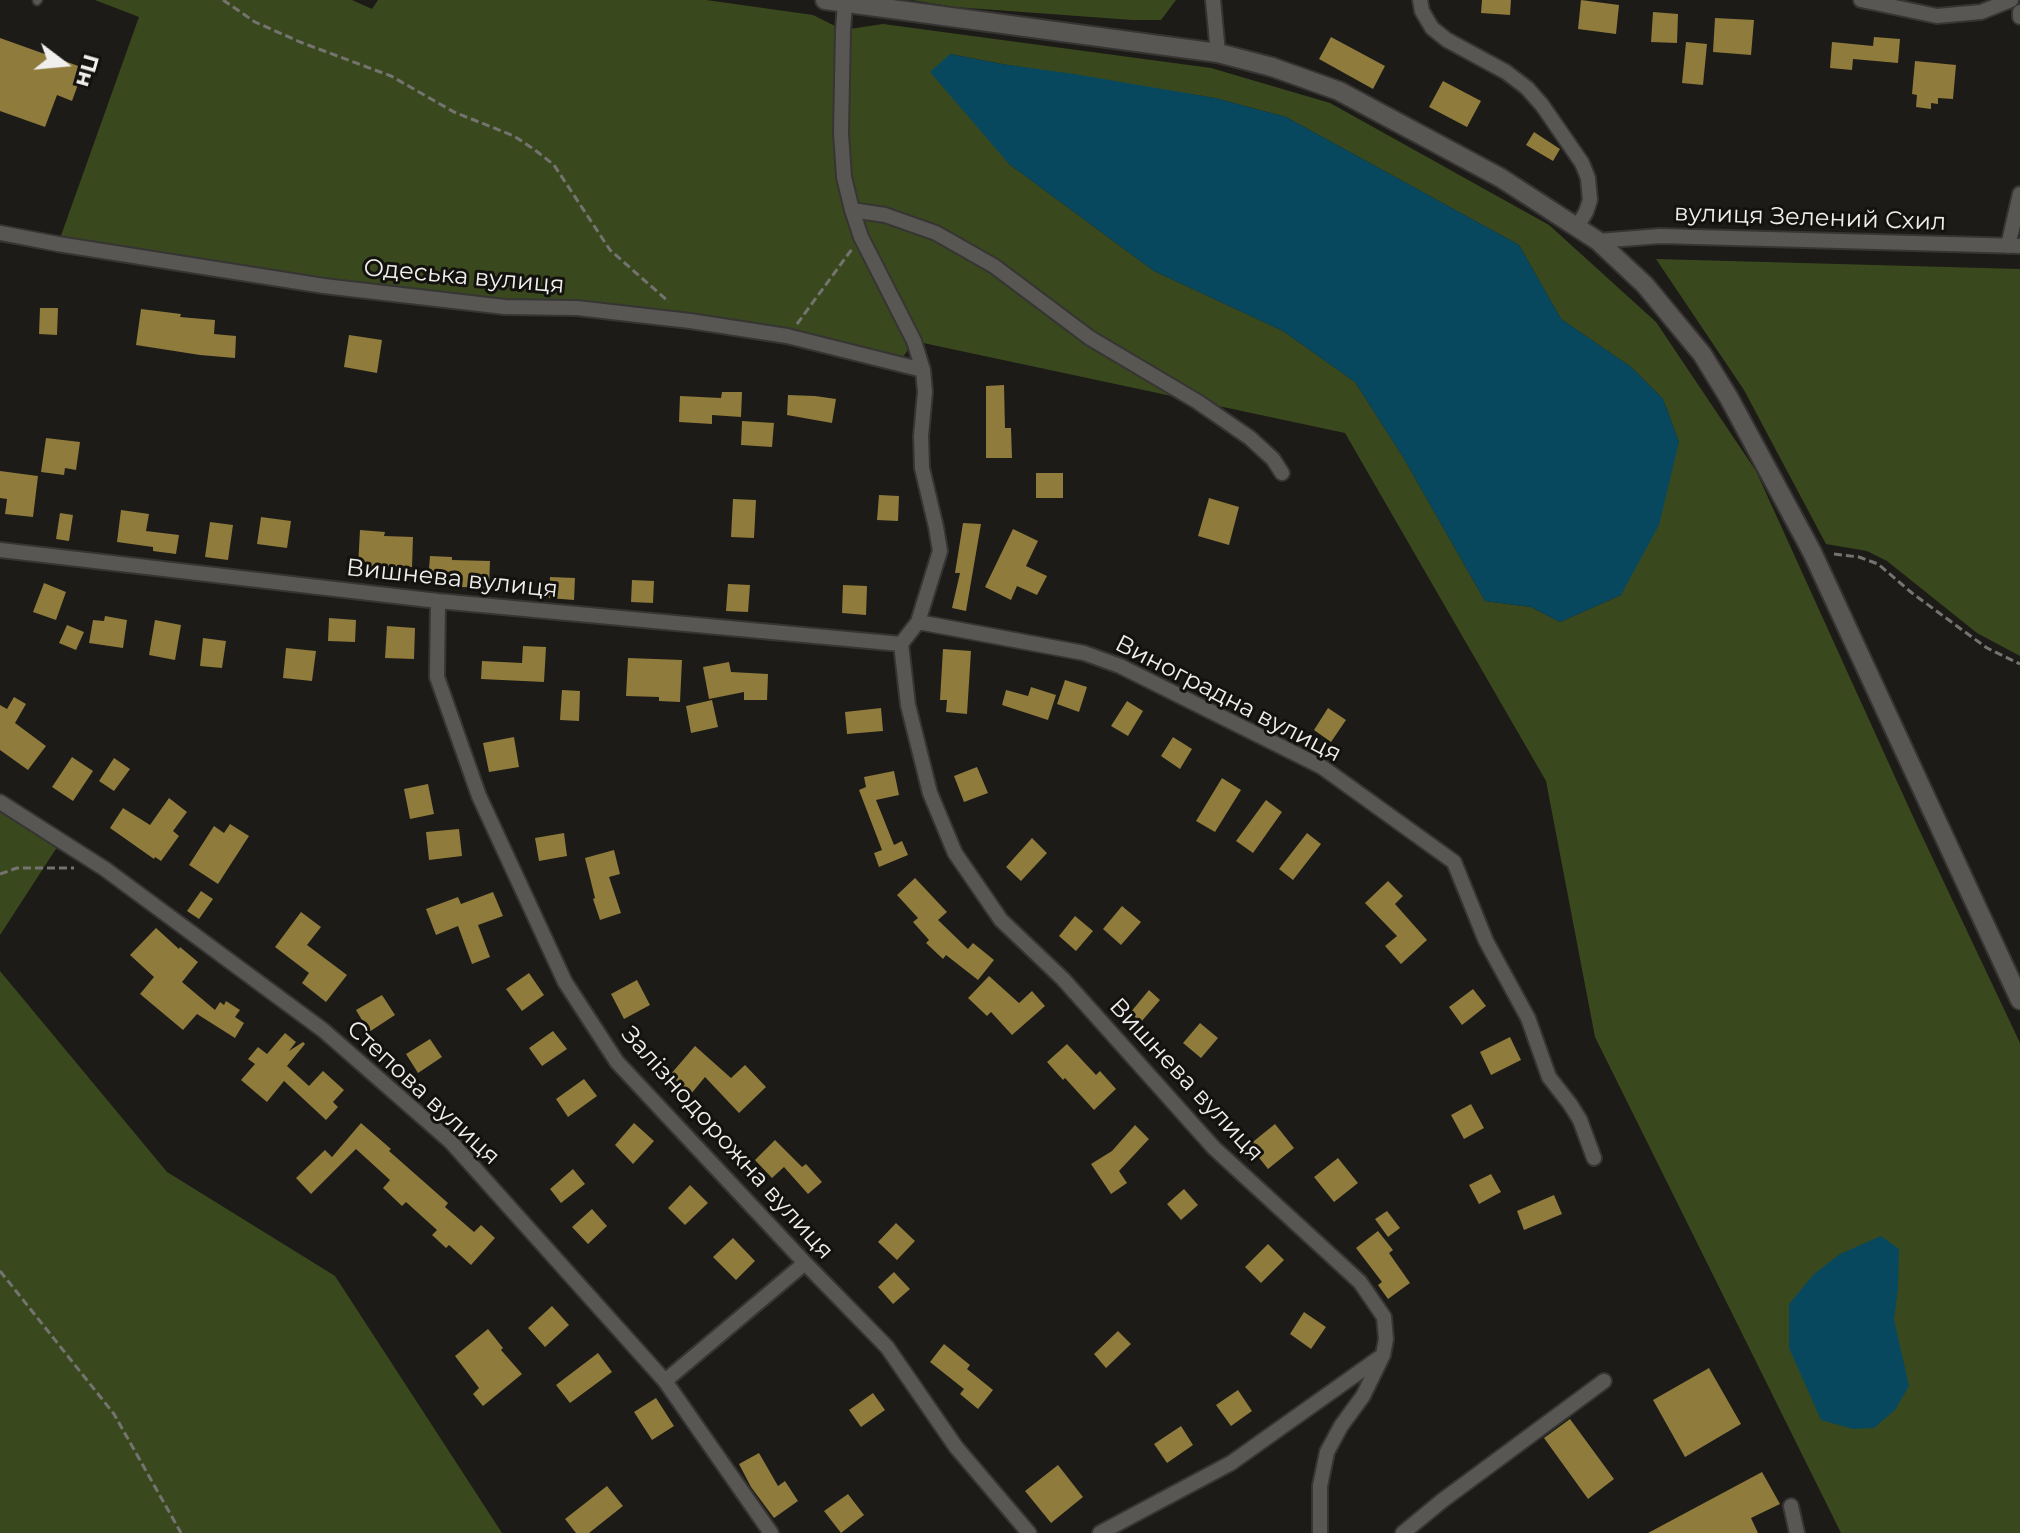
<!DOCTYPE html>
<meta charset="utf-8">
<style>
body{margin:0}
#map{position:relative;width:2020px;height:1533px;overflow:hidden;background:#1d1b18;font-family:Montserrat,sans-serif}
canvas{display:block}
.north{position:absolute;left:24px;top:24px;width:80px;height:80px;-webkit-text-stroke:6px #13120f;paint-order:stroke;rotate:106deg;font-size:22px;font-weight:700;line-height:32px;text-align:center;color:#f0efed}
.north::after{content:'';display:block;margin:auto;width:28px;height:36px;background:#f0efed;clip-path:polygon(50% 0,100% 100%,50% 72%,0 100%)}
</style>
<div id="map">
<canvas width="2020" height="1533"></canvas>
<div class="north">Пн</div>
</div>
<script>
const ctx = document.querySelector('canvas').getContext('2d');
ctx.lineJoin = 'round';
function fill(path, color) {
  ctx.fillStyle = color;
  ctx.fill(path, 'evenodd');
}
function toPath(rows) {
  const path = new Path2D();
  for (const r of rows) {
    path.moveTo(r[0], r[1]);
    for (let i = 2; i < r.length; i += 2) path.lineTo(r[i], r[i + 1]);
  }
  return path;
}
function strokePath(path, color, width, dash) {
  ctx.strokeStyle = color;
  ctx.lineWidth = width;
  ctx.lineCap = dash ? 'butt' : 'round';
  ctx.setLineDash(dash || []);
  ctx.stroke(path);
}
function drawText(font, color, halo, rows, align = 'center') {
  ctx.font = font + ' Montserrat,sans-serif';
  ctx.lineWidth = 6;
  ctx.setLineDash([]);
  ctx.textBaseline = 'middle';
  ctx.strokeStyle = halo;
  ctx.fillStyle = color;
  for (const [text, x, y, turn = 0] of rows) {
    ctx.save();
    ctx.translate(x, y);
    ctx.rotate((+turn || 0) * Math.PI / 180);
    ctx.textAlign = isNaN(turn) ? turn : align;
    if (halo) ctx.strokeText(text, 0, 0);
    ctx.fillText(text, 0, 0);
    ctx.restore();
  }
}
fill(toPath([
 [95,0,352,0,372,9,378,0,706,0,813,15,843,30,883,24,1211,68,1330,103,1549,225,1656,322,1756,471,1915,821,2020,1043,2020,1533,1841,1533,1595,1037,1546,781,1345,433,914,341,899,363,787,336,505,307,58,244,139,17],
 [950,54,1002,64,1215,98,1286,117,1519,245,1561,319,1631,367,1663,399,1679,442,1621,595,1560,622,1531,607,1485,601,1403,457,1355,382,1283,331,1154,271,1009,164],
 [912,0,1176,0,1161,20,1132,20,955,7],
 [1656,259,2020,269,2020,656,1977,633,1887,561,1867,551,1826,544,1744,390],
 [0,804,61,841,0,935],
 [0,971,167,1172,335,1276,502,1533,0,1533]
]), '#3a491d');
fill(toPath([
 [950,54,1002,64,1074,74,1215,98,1286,117,1519,245,1561,319,1631,367,1663,399,1679,442,1659,525,1621,595,1560,622,1531,607,1485,601,1403,457,1355,382,1283,331,1154,271,1009,164,930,72],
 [1881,1236,1899,1249,1898,1289,1894,1319,1909,1386,1895,1410,1874,1428,1853,1429,1821,1420,1789,1348,1789,1304,1814,1274,1840,1254]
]), '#08485e');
fill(toPath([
 [1482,0,1511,0,1510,15,1481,13],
 [1581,0,1619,5,1616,34,1578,29],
 [1653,12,1678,14,1677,43,1651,42],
 [1715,18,1754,20,1751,55,1713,52],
 [1331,37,1385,66,1373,89,1319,59],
 [1874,37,1900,39,1898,63,1853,59,1852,70,1830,68,1832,42,1873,46],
 [0,38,84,68,72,101,57,95,45,127,0,111],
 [1686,42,1707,44,1703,85,1682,83],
 [1915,61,1956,65,1953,99,1938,98,1938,104,1931,103,1931,109,1916,107,1917,95,1912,94],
 [1443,81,1481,101,1467,127,1429,107],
 [1534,132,1560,149,1553,161,1526,145],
 [40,308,58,308,57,335,39,334],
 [141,309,181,314,180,317,215,320,214,334,236,336,235,358,200,355,136,345],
 [349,335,382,340,377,373,344,367],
 [1004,385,1005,428,1011,428,1012,458,986,458,986,386],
 [722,392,742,392,741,417,712,415,712,424,679,422,680,396,721,398],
 [788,395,815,396,836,399,832,423,787,415],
 [742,421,774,423,772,447,741,445],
 [46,438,80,442,76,470,65,468,64,475,41,472],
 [0,471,38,476,33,517,5,514,7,499,0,498],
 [1036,473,1063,473,1063,498,1036,498],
 [879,495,899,496,898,521,877,520],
 [1209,498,1239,507,1229,545,1198,536],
 [733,499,756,500,754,538,731,537],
 [121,510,149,514,146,531,179,535,176,554,153,551,153,547,117,542],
 [60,513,73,515,69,541,56,539],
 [261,517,291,521,287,548,257,544],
 [210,522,233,525,228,560,205,557],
 [963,523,981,524,966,611,952,608,960,573,955,573],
 [1013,529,1038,541,1026,566,1047,576,1037,595,1017,586,1011,600,985,587],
 [360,530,385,532,384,536,413,537,412,567,358,567],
 [430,556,452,557,452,560,490,561,489,588,461,587,461,583,428,582],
 [550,577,575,578,574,600,549,598],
 [632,580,654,581,653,603,631,602],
 [44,583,66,592,56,620,33,612],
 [728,584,750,585,748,612,726,611],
 [843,585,867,586,866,615,842,613],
 [105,616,127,620,123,648,89,643,93,620,104,621],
 [329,618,356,620,355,642,328,641],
 [155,620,181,625,175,660,149,655],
 [67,625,84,632,76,650,59,643],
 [387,626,415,628,414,659,385,658],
 [203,638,226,641,222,668,200,666],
 [523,646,546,647,544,682,481,679,482,661,522,663],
 [286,648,316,651,312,681,283,678],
 [943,649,971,651,967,714,946,712,947,700,940,700],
 [628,658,682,660,680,702,659,701,659,697,626,696],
 [729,662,731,672,768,674,767,700,744,700,744,692,709,699,703,667],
 [1065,680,1087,687,1079,712,1057,704],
 [1031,687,1056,695,1048,720,1002,705,1006,690,1028,696],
 [562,690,580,691,579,721,560,720],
 [14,697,26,704,15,723,46,746,28,770,0,750,0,705,7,709],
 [712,700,718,727,691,733,686,706],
 [1127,701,1143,711,1128,736,1111,726],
 [881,708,883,731,847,734,845,712],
 [1328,708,1346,720,1331,742,1314,730],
 [514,737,519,767,489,772,483,743],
 [1173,737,1192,749,1180,769,1161,756],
 [72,757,93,771,73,801,52,787],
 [114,758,130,769,114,791,99,781],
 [977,767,988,793,964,802,954,776],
 [894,771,899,795,876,800,894,845,902,841,908,855,879,867,874,853,882,850,859,790,866,787,864,777],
 [1222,778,1241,790,1215,832,1196,821],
 [428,784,434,814,410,819,404,789],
 [169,798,187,812,173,831,179,836,161,861,155,857,154,859,110,828,123,808,150,825],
 [1266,800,1282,812,1253,853,1236,841],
 [230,824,249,836,218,884,189,865,214,826,224,833],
 [459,829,462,856,429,860,426,832],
 [564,833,567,856,539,861,535,838],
 [1307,833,1321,844,1293,880,1279,869],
 [1032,838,1047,853,1021,881,1006,867],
 [614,850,620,874,609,877,621,913,600,920,593,899,595,898,585,858],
 [915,878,947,912,938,920,968,949,973,943,994,960,978,980,946,955,943,959,926,943,929,940,913,922,918,918,897,895],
 [1388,881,1403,896,1395,904,1427,940,1401,964,1385,946,1397,936,1365,903],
 [201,891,213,899,199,919,187,911],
 [493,892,503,916,478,925,490,957,472,964,458,926,436,935,426,909,458,897,461,904],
 [1122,906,1141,922,1121,945,1103,929],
 [301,912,321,927,307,945,347,975,326,1002,302,983,309,973,275,947],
 [1075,916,1093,931,1076,951,1059,936],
 [156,928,179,949,180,947,198,962,182,982,215,1010,220,1002,224,1005,226,1001,240,1010,235,1017,244,1023,235,1038,197,1014,183,1030,140,994,154,977,130,955],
 [529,973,544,995,522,1011,506,989],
 [989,976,1019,1003,1032,991,1045,1006,1012,1035,991,1012,987,1016,968,998],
 [637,980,650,1005,624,1019,611,994],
 [1473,989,1486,1006,1462,1025,1449,1007],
 [1149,990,1160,1000,1141,1022,1130,1013],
 [382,995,395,1015,369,1032,356,1010],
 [1200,1023,1218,1038,1201,1058,1183,1043],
 [553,1031,567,1049,542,1066,529,1048],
 [285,1033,296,1042,289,1051,303,1042,305,1044,287,1066,309,1086,323,1071,344,1090,333,1102,338,1107,326,1120,284,1081,267,1102,241,1080,255,1064,248,1059,258,1047,267,1054],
 [1510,1037,1521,1060,1491,1075,1480,1052],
 [430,1039,442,1057,418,1073,406,1054],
 [1067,1044,1096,1075,1100,1071,1116,1089,1094,1110,1065,1078,1063,1080,1047,1062],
 [695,1046,731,1078,745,1065,766,1087,739,1113,705,1077,691,1094,670,1075],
 [584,1079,597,1096,568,1117,556,1099],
 [1471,1104,1484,1128,1464,1139,1451,1115],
 [361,1123,391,1149,389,1151,448,1203,445,1207,474,1232,481,1225,495,1238,471,1265,449,1245,446,1248,432,1235,437,1230,406,1202,402,1206,383,1188,390,1180,356,1149,311,1194,296,1178,325,1150,332,1157],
 [634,1123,654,1141,633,1164,615,1145],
 [1275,1124,1294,1148,1268,1169,1249,1145],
 [1135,1125,1149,1139,1119,1171,1127,1183,1111,1194,1091,1164,1112,1151],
 [775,1140,802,1167,806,1164,822,1182,808,1194,784,1167,772,1178,755,1160],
 [1338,1158,1358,1183,1334,1202,1314,1177],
 [573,1169,585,1184,561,1203,550,1189],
 [1491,1174,1501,1192,1479,1204,1469,1185],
 [690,1185,708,1203,685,1225,668,1208],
 [1184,1189,1198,1205,1181,1220,1167,1204],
 [1554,1195,1562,1214,1524,1230,1517,1211],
 [592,1209,607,1226,588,1244,572,1227],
 [1387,1211,1400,1228,1388,1237,1375,1219],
 [896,1223,915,1241,897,1260,878,1242],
 [1378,1231,1393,1250,1389,1253,1410,1283,1388,1299,1378,1285,1382,1282,1356,1248],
 [733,1238,755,1261,736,1280,713,1257],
 [1268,1244,1284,1260,1261,1283,1245,1267],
 [894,1272,910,1289,893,1304,878,1287],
 [552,1306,569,1325,545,1347,528,1328],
 [1304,1312,1326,1327,1311,1349,1290,1334],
 [488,1329,503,1348,501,1350,522,1374,483,1406,473,1394,479,1388,455,1356],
 [1118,1331,1131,1344,1106,1368,1094,1354],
 [944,1344,970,1365,967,1369,993,1390,978,1409,960,1394,964,1389,930,1362],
 [598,1353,612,1372,570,1403,556,1385],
 [1709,1368,1741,1424,1685,1457,1653,1400],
 [1238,1390,1252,1411,1231,1426,1216,1405],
 [873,1393,885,1410,861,1427,849,1410],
 [656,1398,674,1426,652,1440,634,1412],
 [1570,1419,1614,1479,1588,1499,1544,1438],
 [1181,1426,1193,1445,1167,1463,1154,1444],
 [759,1453,778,1486,785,1481,798,1501,774,1518,751,1487,739,1464],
 [1058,1465,1083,1497,1051,1523,1025,1491],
 [1762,1472,1780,1504,1751,1518,1758,1533,1648,1533],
 [607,1486,623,1506,589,1533,576,1533,565,1519],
 [848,1494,864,1515,841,1533,824,1511]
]), '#8f7b3b');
const service = toPath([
 [37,1,38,0]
]);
const minor = toPath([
 [1213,0,1218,53],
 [1420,0,1422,11,1432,28,1447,40,1506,72,1527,88,1542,105,1582,163,1588,178,1590,200,1586,212,1577,227],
 [1861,0,1937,16,1981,12,2011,0],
 [845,3,843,30,841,133,844,177,852,210,861,237,914,341,923,370,925,392,921,436,922,468,936,527,940,551,918,622,901,644,908,705,930,793,955,853,1001,920,1063,979,1214,1148,1360,1282,1384,1317,1386,1339,1383,1355,1363,1396,1341,1426,1327,1452,1320,1486,1320,1533],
 [2020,12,2020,17],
 [852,210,885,215,936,233,994,266,1090,338,1198,402,1250,438,1273,459,1282,473],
 [0,233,58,244,324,286,505,307,577,308,690,321,787,336,923,370],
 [1598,241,1660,236,2020,246],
 [2008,246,2020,194],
 [0,550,438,601,901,644],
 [438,601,437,677,479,796,565,982,617,1062,805,1263,887,1347,956,1447,1029,1533],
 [918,622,1084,653,1120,666,1322,767,1454,862,1486,941,1528,1018,1549,1077,1570,1104,1580,1120,1594,1158],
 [0,802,105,869,323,1030,451,1142,665,1381,771,1533],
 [665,1381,805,1263],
 [1791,1506,1797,1533],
 [1100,1533,1231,1463,1379,1358],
 [1403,1533,1443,1500,1604,1381]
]);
const tertiary = toPath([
 [825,0,1218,53,1272,67,1339,91,1501,178,1598,241,1645,285,1702,354,1729,398,1812,552,2020,1000]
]);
strokePath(service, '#363533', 11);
strokePath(minor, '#363533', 18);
strokePath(tertiary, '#363533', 22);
strokePath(toPath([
 [223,0,255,22,300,42,391,76,454,112,514,136,535,150,554,165,610,250,669,302],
 [797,324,852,249],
 [1834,554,1859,557,1878,564,1912,593,1965,632,1987,648,2020,664],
 [0,874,17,868,74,868],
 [0,1271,114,1414,181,1533]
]), '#747370', 3, [8, 4]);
strokePath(service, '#595753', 7);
strokePath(minor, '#595753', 14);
strokePath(tertiary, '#595753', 18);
drawText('24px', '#f0efed', '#13120f', [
 ["вулиця Зелений Схил",1810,218,2],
 ["Одеська вулиця",464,277,5],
 ["Вишнева вулиця",452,579,6],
 ["Виноградна вулиця",1228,699,27],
 ["Вишнева вулиця",1186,1080,47],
 ["Степова вулиця",423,1093,43],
 ["Залізнодорожна вулиця",727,1143,48]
]);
</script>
